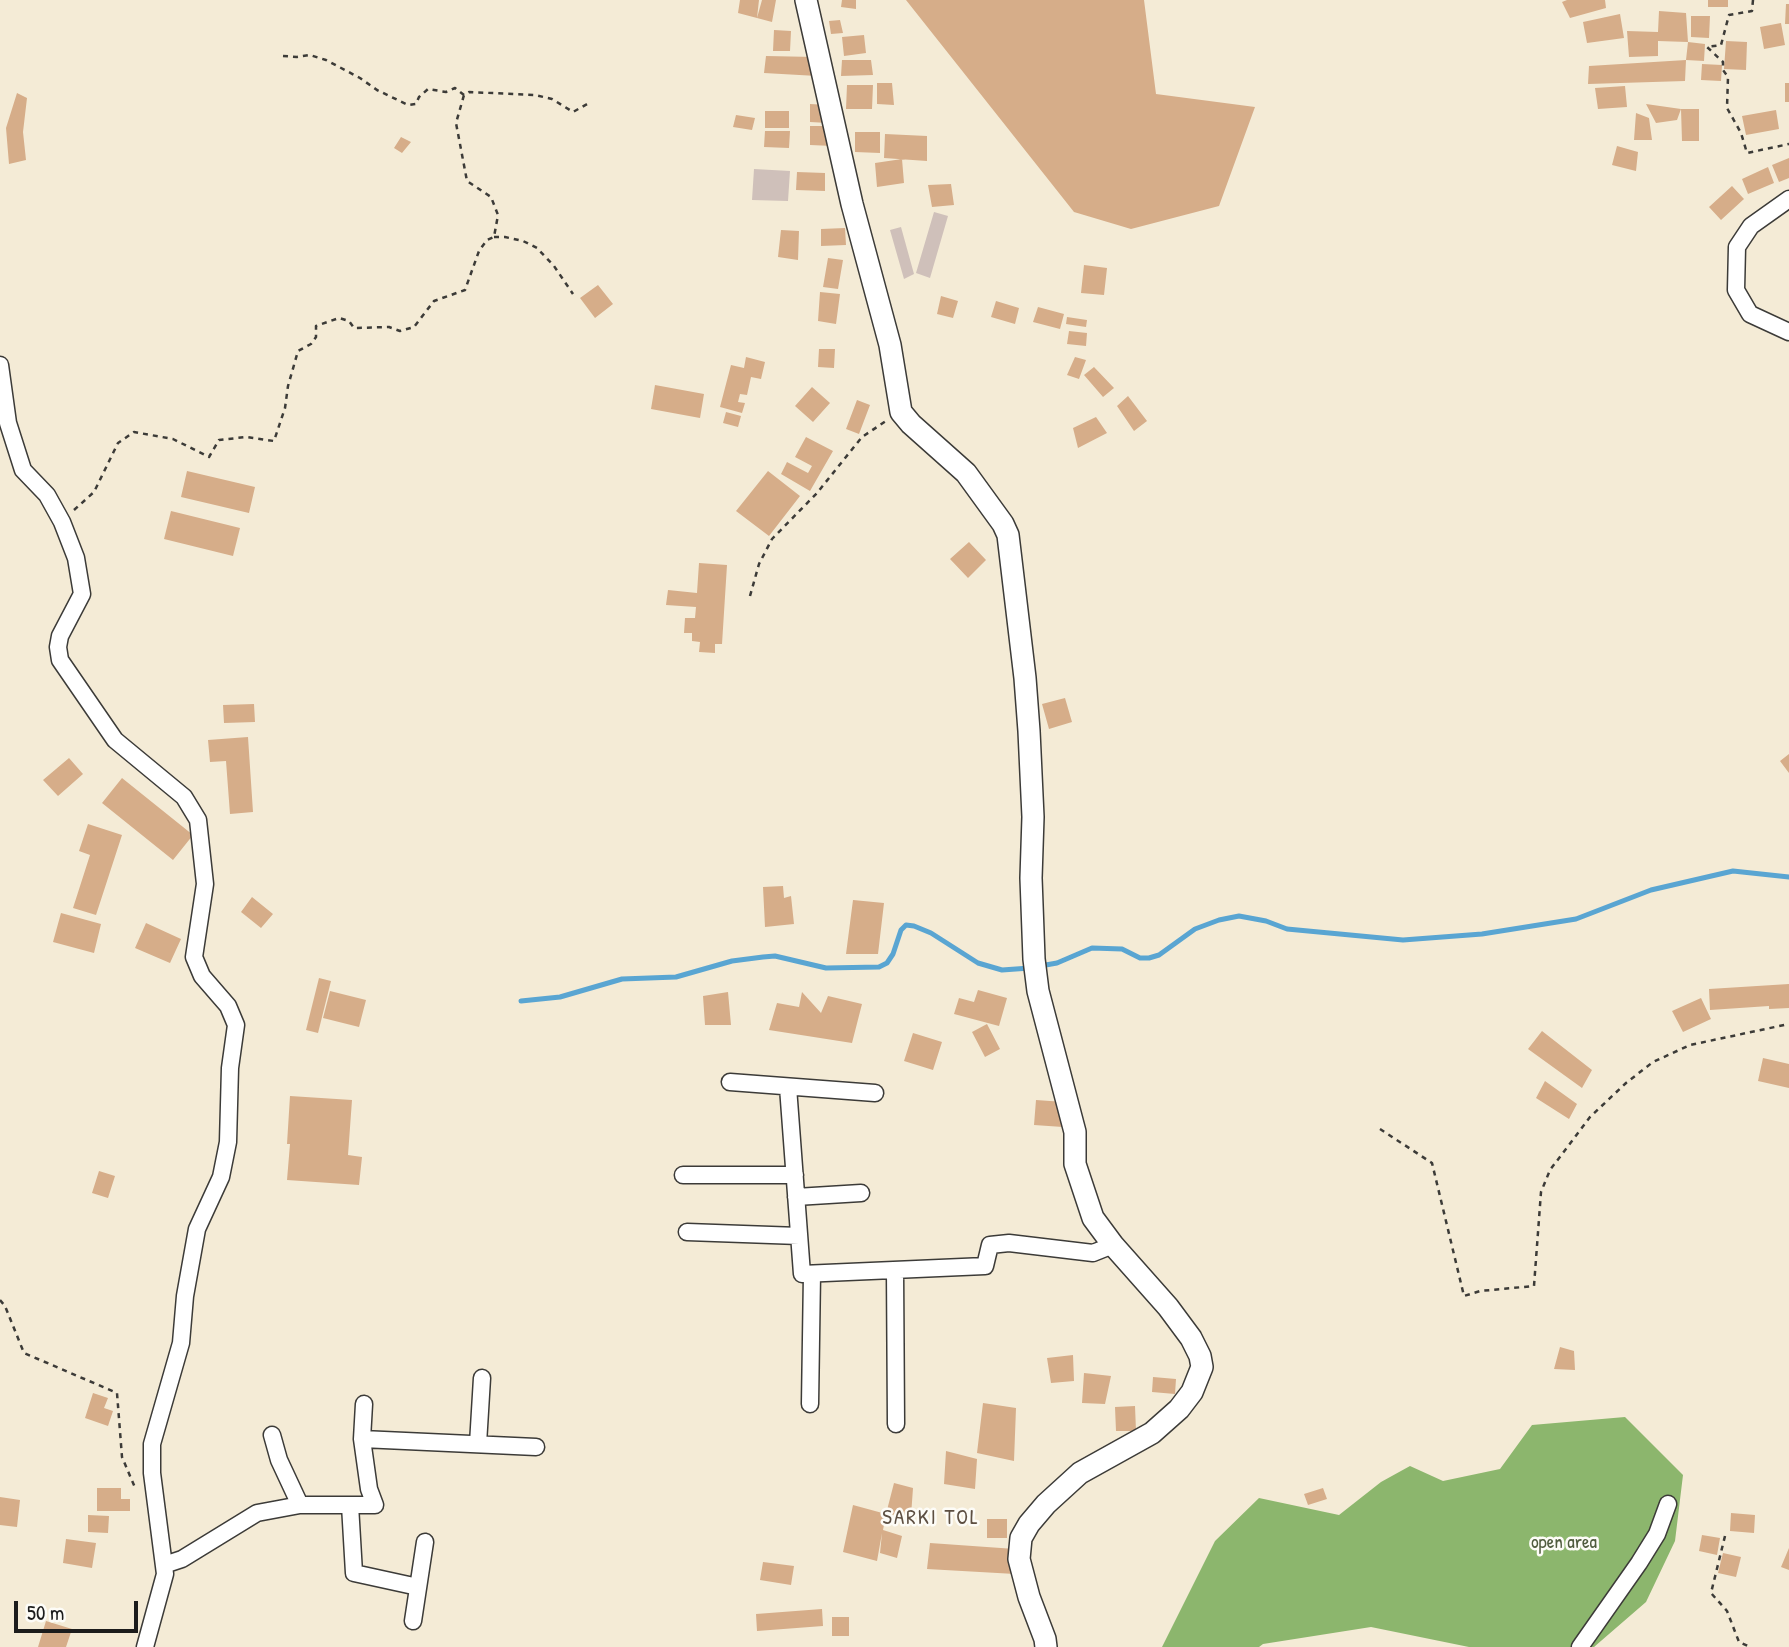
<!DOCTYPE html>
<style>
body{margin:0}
#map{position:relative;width:1789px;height:1647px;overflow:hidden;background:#f4ebd6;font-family:"Patrick Hand",sans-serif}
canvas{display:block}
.scale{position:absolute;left:14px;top:1601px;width:124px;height:32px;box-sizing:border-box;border:4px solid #1c1c1c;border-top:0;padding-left:9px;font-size:21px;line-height:24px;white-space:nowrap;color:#1c1c1c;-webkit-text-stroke:5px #fdfcf7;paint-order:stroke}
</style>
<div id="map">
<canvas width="1789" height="1647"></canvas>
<div class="scale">50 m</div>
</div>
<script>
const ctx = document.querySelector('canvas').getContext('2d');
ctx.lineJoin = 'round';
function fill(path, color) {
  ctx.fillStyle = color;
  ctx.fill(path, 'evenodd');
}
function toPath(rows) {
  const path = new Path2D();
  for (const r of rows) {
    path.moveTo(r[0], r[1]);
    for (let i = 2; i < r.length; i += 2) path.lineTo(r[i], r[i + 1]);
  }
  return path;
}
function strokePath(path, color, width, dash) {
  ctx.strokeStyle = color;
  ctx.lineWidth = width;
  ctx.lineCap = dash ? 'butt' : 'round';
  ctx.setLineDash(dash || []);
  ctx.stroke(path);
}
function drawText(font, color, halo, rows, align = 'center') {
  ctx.font = font + ' "Patrick Hand",sans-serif';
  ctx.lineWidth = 5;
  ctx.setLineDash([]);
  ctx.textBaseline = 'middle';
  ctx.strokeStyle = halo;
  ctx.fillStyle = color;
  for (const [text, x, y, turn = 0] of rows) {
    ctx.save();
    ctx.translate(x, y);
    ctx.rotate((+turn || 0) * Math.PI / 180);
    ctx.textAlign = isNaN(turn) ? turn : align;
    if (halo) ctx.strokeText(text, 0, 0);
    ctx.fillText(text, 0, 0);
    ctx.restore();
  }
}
fill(toPath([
 [754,169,790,171,788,201,752,200],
 [934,212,948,216,930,278,916,273],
 [901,227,914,274,904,279,890,230]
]), '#cfc0ba');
fill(toPath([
 [1625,1417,1683,1475,1675,1541,1646,1602,1594,1647,1469,1647,1371,1627,1263,1644,1259,1647,1162,1647,1215,1541,1259,1498,1339,1515,1381,1482,1410,1466,1443,1481,1500,1469,1532,1425]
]), '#8cb66d');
strokePath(toPath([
 [1040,966,1057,963,1092,948,1122,949,1140,958,1149,958,1159,955,1195,929,1219,920,1239,916,1266,921,1287,929,1403,940,1482,934,1576,919,1651,890,1733,871,1789,877],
 [521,1001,560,997,622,979,676,977,732,961,763,957,775,956,826,968,879,967,887,963,893,954,901,930,906,925,914,926,931,933,978,963,1002,970,1030,968]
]), '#59a5d2', 5);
fill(toPath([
 [740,0,759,0,757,18,738,13],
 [762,0,776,0,772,22,757,18],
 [842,0,856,0,856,9,841,7],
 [906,0,1144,0,1156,94,1255,107,1219,206,1131,229,1074,212],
 [1567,0,1605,0,1606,8,1570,18,1562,2],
 [1708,0,1728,0,1728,7,1708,7],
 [1786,4,1789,4,1789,24,1785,24],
 [1659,11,1686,13,1688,42,1658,41,1658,56,1629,57,1627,31,1658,32],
 [1620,14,1624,38,1587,43,1583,22],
 [1691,16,1710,16,1709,38,1691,37],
 [840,20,843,33,831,34,829,21],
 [1781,23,1785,45,1764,49,1760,27],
 [774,30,791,31,790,51,773,51],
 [864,35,866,53,844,56,842,37],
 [1726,41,1747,42,1746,70,1724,69],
 [1688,42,1705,44,1704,61,1686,60],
 [766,56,815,57,817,76,764,73],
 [842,60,871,60,873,75,841,76],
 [1686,60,1685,81,1588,84,1589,66],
 [1702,64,1722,65,1721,81,1701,80],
 [877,83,892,83,894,105,877,104],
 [1785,83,1789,83,1789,102,1785,102],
 [847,85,873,85,872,109,846,109],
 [1625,86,1627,107,1598,109,1595,88],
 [17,93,27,98,23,132,26,160,9,164,6,128],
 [810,104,828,105,828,123,810,122],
 [1646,104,1681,109,1677,120,1656,123],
 [1681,109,1699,109,1699,141,1682,141],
 [1776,110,1779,129,1746,135,1742,116],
 [765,111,789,111,789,128,765,128],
 [1636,113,1649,118,1652,140,1634,140],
 [736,115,755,118,752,130,733,127],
 [810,126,834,126,833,146,810,145],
 [765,131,790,131,789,148,764,147],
 [855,132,880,132,880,153,855,152],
 [885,134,927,136,927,161,884,158],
 [401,137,411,142,402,153,394,148],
 [1617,146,1638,152,1636,171,1612,165],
 [1789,158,1789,178,1779,182,1772,165],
 [902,159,904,183,877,187,875,163],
 [1768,167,1774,183,1748,194,1742,179],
 [797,172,825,173,825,191,796,190],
 [951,184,954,205,932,207,928,185],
 [1732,186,1744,199,1721,220,1709,207],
 [845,228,846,245,821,246,821,229],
 [781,230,799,231,798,260,778,257],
 [828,258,843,260,838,289,823,287],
 [1084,265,1107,268,1104,295,1081,293],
 [598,285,613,304,595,318,580,298],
 [820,292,840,294,836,324,818,321],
 [941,296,958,301,953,318,937,314],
 [996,301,1019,308,1015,324,991,317],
 [1038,307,1064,314,1060,329,1033,322],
 [1067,317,1087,320,1086,327,1066,324],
 [1069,331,1087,333,1086,346,1067,344],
 [819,349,835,349,834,368,818,367],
 [746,357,765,362,761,379,751,377,747,395,740,394,738,402,745,403,742,413,720,407,731,365,744,368],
 [1075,357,1086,360,1079,379,1067,375],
 [1094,367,1114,388,1103,397,1084,375],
 [655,385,704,394,700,418,651,409],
 [812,387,830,403,813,422,795,406],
 [1128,396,1147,421,1134,431,1117,406],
 [857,400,870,405,859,434,846,429],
 [726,412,741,416,738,427,723,423],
 [1096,417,1107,433,1078,448,1073,428],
 [806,437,833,451,810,491,781,474,787,462,808,473,812,466,795,457],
 [187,471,255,487,249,513,181,497],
 [768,471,800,496,769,536,736,511],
 [171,511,240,528,233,556,164,539],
 [969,542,986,560,968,578,950,559],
 [699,563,727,565,722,644,715,644,715,653,699,652,700,642,692,641,692,633,684,633,685,618,695,618,696,607,666,605,668,590,697,593],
 [1065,698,1072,722,1049,729,1042,704],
 [254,704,255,722,224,723,223,705],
 [248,737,253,812,230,814,226,761,210,762,208,740],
 [1789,754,1789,773,1780,761],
 [69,758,83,774,58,796,43,780],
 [122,778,193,835,173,860,102,803],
 [88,824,122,835,96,915,73,908,90,855,79,851],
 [783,886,784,898,791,896,794,924,765,927,763,887],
 [252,897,273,914,261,928,241,912],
 [853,900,884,903,878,954,846,954],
 [61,913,101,924,94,953,53,942],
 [146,923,181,939,170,963,135,948],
 [319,978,331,981,318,1033,306,1030],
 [1789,984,1789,1008,1769,1009,1769,1006,1710,1010,1709,989],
 [978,990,1007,998,999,1026,954,1014,959,998,974,1002],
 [330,991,366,1000,359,1027,323,1018],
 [728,992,731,1025,705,1025,703,996],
 [802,992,821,1013,828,996,862,1004,852,1043,769,1030,777,1003,799,1007],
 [1701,998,1711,1019,1683,1032,1672,1011],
 [987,1024,1000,1049,985,1057,972,1032],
 [1542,1031,1592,1070,1582,1088,1528,1049],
 [913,1033,942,1042,933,1070,904,1061],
 [1763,1058,1789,1064,1789,1088,1758,1081],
 [1545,1081,1577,1104,1569,1119,1536,1098],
 [290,1096,352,1100,348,1155,362,1157,359,1185,287,1180,290,1144,287,1144],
 [1036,1100,1064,1102,1063,1127,1034,1125],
 [99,1171,115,1176,108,1198,92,1193],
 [1560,1347,1574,1351,1575,1370,1554,1369],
 [1073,1355,1074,1381,1051,1383,1047,1358],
 [1084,1373,1111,1376,1105,1404,1082,1403],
 [1153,1377,1176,1379,1175,1394,1152,1392],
 [93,1393,108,1398,104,1408,113,1411,108,1426,85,1418],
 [983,1403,1016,1408,1014,1461,977,1453],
 [1135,1406,1136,1431,1116,1431,1115,1407],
 [946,1451,977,1459,975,1489,944,1484],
 [894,1483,913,1488,911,1516,886,1514],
 [97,1488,121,1488,121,1499,130,1499,130,1511,97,1511],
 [1323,1488,1327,1499,1308,1505,1304,1494],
 [0,1497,20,1500,17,1527,0,1525],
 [853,1505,886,1514,883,1530,902,1536,897,1558,880,1553,882,1533,877,1561,843,1552],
 [1731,1513,1755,1515,1754,1533,1730,1531],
 [88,1515,109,1516,108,1533,88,1532],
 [987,1519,1007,1519,1007,1538,987,1538],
 [1702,1535,1720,1538,1717,1555,1699,1551],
 [66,1539,96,1543,92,1568,63,1563],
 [930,1543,1015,1549,1015,1574,927,1569],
 [1789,1548,1789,1570,1781,1567],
 [1723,1553,1741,1557,1736,1577,1718,1573],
 [763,1562,794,1566,791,1585,760,1580],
 [822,1609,823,1626,757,1631,756,1614],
 [832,1617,849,1617,849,1636,832,1636],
 [46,1621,72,1629,66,1647,38,1647]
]), '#d6ad89');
const street = toPath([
 [1789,199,1751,226,1737,247,1736,290,1750,314,1789,332],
 [0,365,8,423,23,470,47,495,62,522,76,558,82,594,60,636,58,647,60,660,115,740,184,797,198,820,205,884,194,957,202,976,228,1006,236,1025,230,1068,228,1142,221,1177,197,1229,185,1296,181,1343,152,1444,152,1473,165,1574,145,1647],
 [730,1082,875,1093],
 [788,1087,802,1274,985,1266,990,1245,1009,1243,1093,1253,1113,1245],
 [683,1175,795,1175],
 [796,1197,861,1193],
 [687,1232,799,1236],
 [895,1270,896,1424],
 [810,1404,812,1274],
 [272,1435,279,1460,300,1505],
 [362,1439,536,1447],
 [478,1444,482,1378],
 [350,1505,354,1573,418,1587],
 [164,1565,182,1559,257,1513,300,1505,375,1505,369,1489,362,1439,364,1404],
 [413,1621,425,1542],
 [1580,1647,1639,1563,1657,1534,1668,1504]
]);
const secondary = toPath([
 [806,0,852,204,890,345,901,412,911,424,966,473,1003,524,1008,535,1025,678,1029,731,1033,817,1031,878,1034,959,1038,991,1075,1132,1075,1164,1093,1218,1113,1245,1168,1307,1191,1338,1200,1356,1202,1367,1192,1392,1179,1409,1152,1433,1080,1473,1046,1504,1029,1524,1021,1538,1019,1559,1029,1597,1045,1639,1046,1647]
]);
strokePath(street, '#3c3b38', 19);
strokePath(secondary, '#3c3b38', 24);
strokePath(toPath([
 [1753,0,1752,11,1729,15,1721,45,1707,47,1723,62,1723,70,1728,77,1727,108,1741,133,1747,153,1789,144],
 [283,56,297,57,310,55,326,60,360,78,377,90,408,105,416,104,419,97,428,89,446,92,455,88,464,95,469,92,535,95,552,99,573,112,589,103],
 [494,237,505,237,523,241,537,248,554,266,573,294],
 [74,510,94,492,118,443,134,432,173,439,209,457,219,440,246,437,274,441,285,408,288,386,298,351,311,344,316,337,316,326,339,318,349,321,354,328,389,327,400,331,414,327,434,301,465,290,479,251,487,240,494,237,498,215,491,197,467,181,456,123,464,95],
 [750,596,759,564,772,539,817,493,862,437,886,421],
 [1380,1129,1432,1163,1464,1296,1480,1291,1534,1286,1541,1192,1550,1170,1590,1117,1626,1083,1653,1062,1690,1045,1789,1024],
 [0,1300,5,1306,24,1353,117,1393,122,1457,136,1490],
 [1725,1536,1711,1593,1727,1611,1739,1642,1750,1647]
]), '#3c3b38', 2.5, [5, 5]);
strokePath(street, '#fff', 16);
strokePath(secondary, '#fff', 21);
drawText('19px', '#505c3e', '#fdfcf7', [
 ["open area",1564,1543]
]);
ctx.letterSpacing = '2px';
drawText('21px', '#5d4f42', '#fdfcf7', [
 ["SARKI TOL",931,1518]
]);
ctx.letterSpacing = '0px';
</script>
